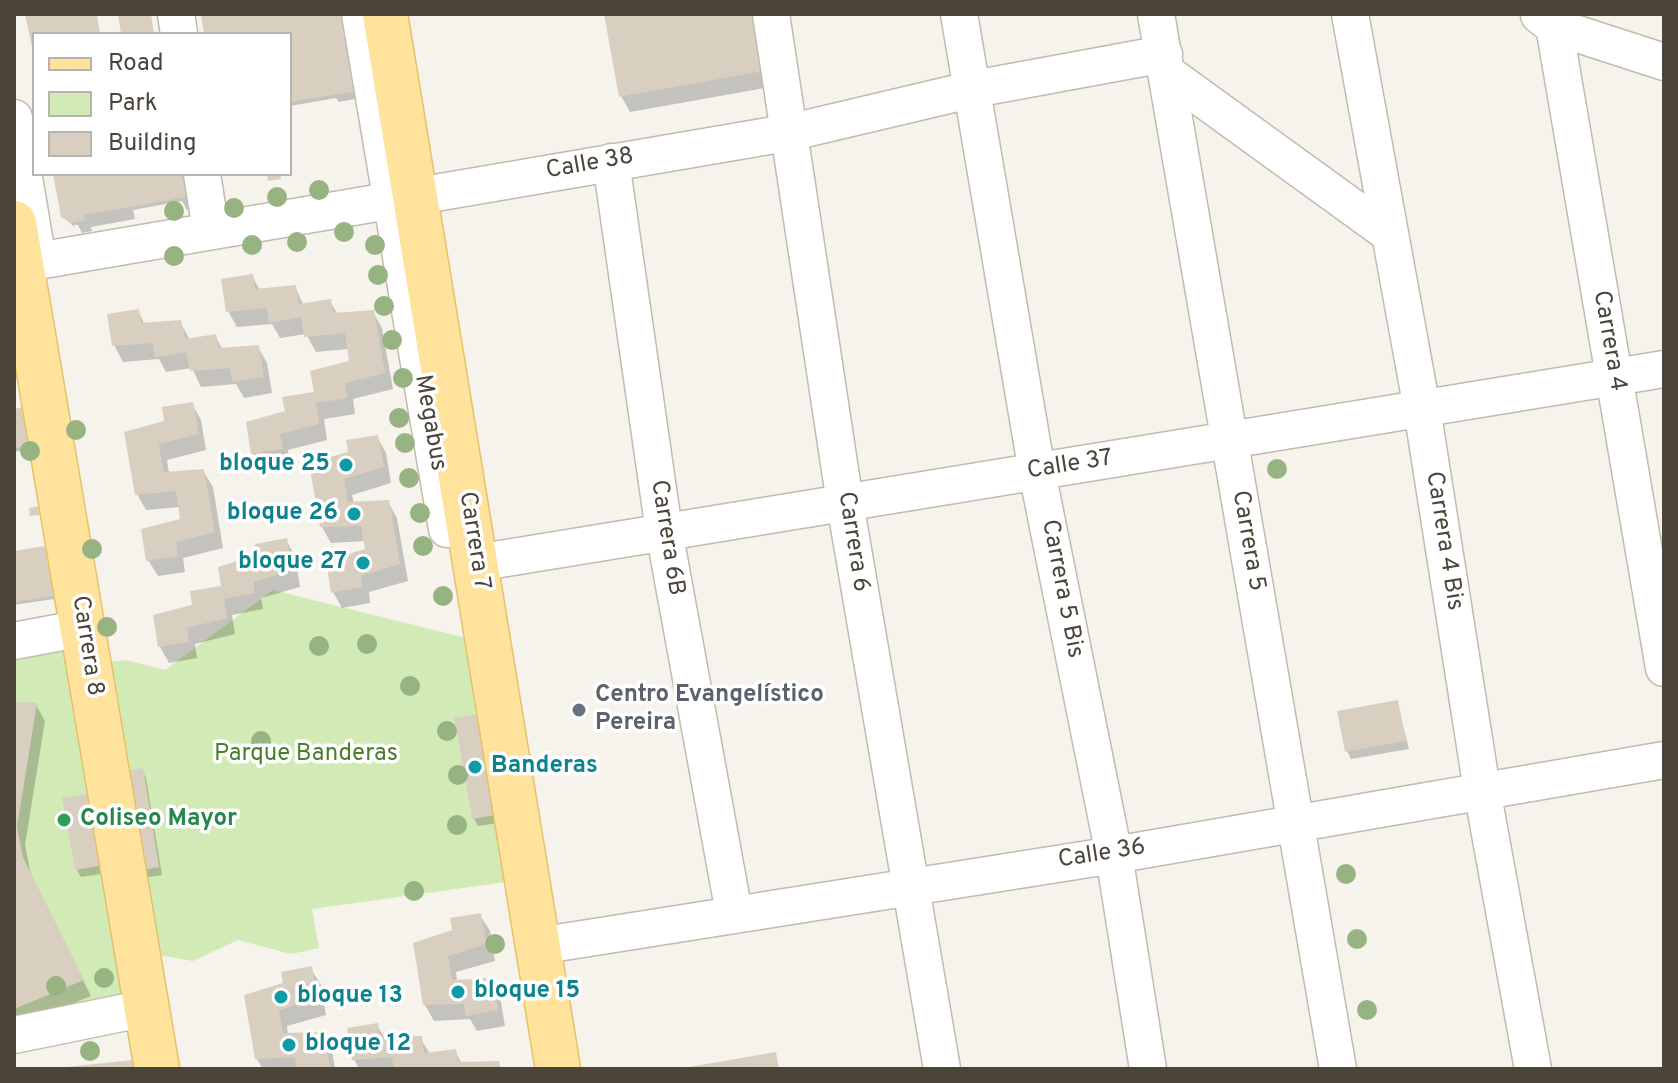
<!DOCTYPE html>
<meta charset="utf-8">
<style>
body{margin:0}
#map{position:relative;width:1678px;height:1083px;overflow:hidden;background:#f6f3ec;font-family:Overpass,sans-serif}
canvas{display:block}
.frame{position:absolute;inset:0;border:16px solid #4b4439;pointer-events:none}
.legend{position:absolute;left:32px;top:32px;width:260px;height:144px;box-sizing:border-box;background:#fff;border:2px solid #b7b4b0;margin:0;padding:10px 14px;list-style:none;font-size:24px;color:#4b4439}
.legend li{display:flex;align-items:center;gap:16px;height:40px}
.legend b{width:40px;border:2px solid #b7b4b0}
</style>
<div id="map">
<canvas width="1678" height="1083"></canvas>
<div class="frame"></div>
<ul class="legend">
<li><b style="height:10px;background:#ffe39c"></b>Road</li>
<li><b style="height:22px;background:#d2eab5"></b>Park</li>
<li><b style="height:22px;background:#d8cfc1"></b>Building</li>
</ul>
</div>
<script>
const ctx = document.querySelector('canvas').getContext('2d');
ctx.lineJoin = 'round';
function fill(path, color) {
  ctx.fillStyle = color;
  ctx.fill(path, 'evenodd');
}
function toPath(rows) {
  const path = new Path2D();
  for (const r of rows) {
    path.moveTo(r[0], r[1]);
    for (let i = 2; i < r.length; i += 2) path.lineTo(r[i], r[i + 1]);
  }
  return path;
}
function strokePath(path, color, width, dash) {
  ctx.strokeStyle = color;
  ctx.lineWidth = width;
  ctx.lineCap = dash ? 'butt' : 'round';
  ctx.setLineDash(dash || []);
  ctx.stroke(path);
}
function drawText(font, color, halo, rows, align = 'center') {
  ctx.font = font + ' Overpass,sans-serif';
  ctx.lineWidth = 7;
  ctx.setLineDash([]);
  ctx.textBaseline = 'middle';
  ctx.strokeStyle = halo;
  ctx.fillStyle = color;
  for (const [text, x, y, turn = 0] of rows) {
    ctx.save();
    ctx.translate(x, y);
    ctx.rotate((+turn || 0) * Math.PI / 180);
    ctx.textAlign = isNaN(turn) ? turn : align;
    if (halo) ctx.strokeText(text, 0, 0);
    ctx.fillText(text, 0, 0);
    ctx.restore();
  }
}
fill(toPath([
 [273,590,466,638,478,714,454,719,472,819,495,815,506,882,312,909,319,948,291,954,238,940,193,961,151,954,136,871,159,867,143,769,120,772,102,663,126,660,165,670],
 [83,628,146,1008,14,1035,14,641]
]), '#d2eab5');
fill(toPath([
 [203,14,343,14,361,98,339,102,336,98,290,106,290,34,206,34],
 [606,14,769,14,782,85,630,112,621,96],
 [58,174,197,174,199,207,187,210,182,201,133,210,135,219,91,227,92,231,82,233,78,225,73,225,76,229,63,216],
 [252,276,260,290,295,287,304,306,330,301,338,315,373,312,382,328,393,389,353,399,355,414,324,419,327,440,288,450,290,465,262,469,253,453,287,413,316,394,352,362,349,349,316,352,306,334,280,338,272,324,237,327,228,311],
 [138,311,145,325,180,322,190,340,215,336,223,350,258,347,267,363,272,393,244,398,236,384,201,387,192,368,166,372,159,359,123,362,114,345],
 [14,321,23,378,15,379,14,378],
 [192,404,201,420,206,450,167,460,169,473,203,471,213,487,223,548,183,558,185,572,158,576,148,560,183,520,180,507,146,510,137,494,166,423],
 [14,411,35,448,14,452],
 [377,437,386,453,391,483,352,495,354,504,388,502,397,518,408,581,369,592,370,603,342,608,333,592,367,551,365,541,331,543,322,527,350,453],
 [286,540,295,556,300,587,261,598,263,609,232,615,235,634,195,644,197,658,169,663,160,647,155,617,194,606],
 [14,553,60,598,14,605],
 [1397,702,1409,749,1351,759,1347,751],
 [14,704,36,705,45,721,25,845,31,875,91,996,14,1027],
 [457,720,498,823,478,826,474,819],
 [142,770,146,778,162,875,143,878],
 [90,795,107,873,81,877,77,870],
 [480,915,490,931,495,961,456,972,457,981,491,980,500,996,505,1026,477,1031,470,1019,434,1021,425,1005,454,931],
 [311,969,321,985,326,1015,287,1026,288,1035,322,1034,332,1050,335,1069,263,1069,256,1058,285,985],
 [377,1025,385,1039,420,1038,430,1054,455,1051,462,1064,498,1063,502,1069,359,1069,354,1059]
]), '#0003');
fill(toPath([
 [25,14,97,14,100,34,34,34,33,52],
 [118,14,151,14,154,34,121,34],
 [201,14,344,14,358,91,290,102,290,34,204,34],
 [604,14,764,14,774,69,619,97],
 [53,174,194,174,192,196,84,215,85,220,71,223,61,217],
 [267,174,280,174,281,179,268,181],
 [253,274,255,289,296,285,299,304,331,299,333,313,374,310,385,373,345,383,347,398,316,403,319,424,280,434,283,449,251,454,246,422,285,411,282,397,314,392,310,371,349,361,345,333,304,337,301,317,269,323,267,308,226,312,221,279],
 [139,309,141,323,181,320,185,339,216,334,219,348,259,345,264,377,233,382,230,368,190,371,186,352,155,357,153,343,112,346,107,314],
 [193,402,199,434,159,444,161,458,164,472,204,469,215,532,176,542,178,556,146,561,141,529,180,519,176,491,135,495,124,432,164,421,162,407],
 [28,406,35,445,14,448,14,409],
 [378,435,384,467,344,479,346,491,348,502,389,500,400,564,361,576,363,587,331,593,326,561,365,549,361,526,320,527,309,463,348,452,346,440],
 [44,505,46,514,30,516,29,508],
 [287,538,292,570,253,582,255,593,224,599,227,618,187,628,189,642,158,647,153,615,192,605,190,591,221,586,218,567,257,555,255,544],
 [51,545,59,595,14,602,14,551],
 [1398,700,1406,741,1345,752,1337,711],
 [14,702,37,703,17,827,23,857,84,980,14,1009],
 [478,714,495,815,472,819,454,718],
 [143,768,159,867,136,871,120,772],
 [91,793,104,865,75,870,62,798],
 [481,913,487,944,448,956,452,980,492,978,498,1010,466,1016,464,1004,423,1005,413,943,452,930,450,918],
 [312,966,318,999,279,1010,283,1033,324,1032,330,1069,297,1069,295,1057,255,1059,244,995,283,983,281,972],
 [378,1023,380,1037,422,1036,424,1053,456,1049,458,1062,499,1061,501,1069,394,1069,392,1057,352,1060,347,1028],
 [776,1052,779,1069,689,1069,689,1067],
 [133,1060,135,1069,66,1069,66,1067]
]), '#d8cfc1');
const minor = toPath([
 [176,14,179,34],
 [360,14,447,529],
 [771,14,845,503,942,1069],
 [959,14,1037,472,1114,855,1148,1069],
 [1156,14,1338,1069],
 [1350,14,1422,409,1482,790,1533,1069],
 [1552,14,1664,668],
 [1539,15,1553,26,1664,62],
 [1167,73,1388,233],
 [14,118,37,255],
 [611,162,664,531,734,913],
 [202,174,211,231],
 [14,265,792,132,974,89,1164,54],
 [476,563,1664,369],
 [14,641,83,628],
 [538,946,1114,855,1664,760],
 [14,1035,146,1008]
]);
const major = toPath([
 [385,14,558,1069],
 [14,223,157,1069]
]);
strokePath(minor, '#c2bbae', 39);
strokePath(major, '#e6c16a', 47);
strokePath(minor, '#fff', 36);
strokePath(major, '#ffe39c', 44);
ctx.fillStyle = '#97b381';
for (const [x, y] of [
 [319,190],
 [277,197],
 [234,208],
 [174,211],
 [344,232],
 [297,242],
 [252,245],
 [375,245],
 [174,256],
 [378,275],
 [384,306],
 [392,340],
 [403,378],
 [399,418],
 [76,430],
 [405,443],
 [30,451],
 [1277,469],
 [409,478],
 [420,513],
 [423,546],
 [92,549],
 [443,596],
 [107,627],
 [367,644],
 [319,646],
 [410,686],
 [447,731],
 [261,741],
 [458,775],
 [457,825],
 [1346,874],
 [414,891],
 [1357,939],
 [495,944],
 [104,978],
 [56,986],
 [1367,1010],
 [90,1051]
]) {
  ctx.beginPath();
  ctx.arc(x, y, 10, 0, 2 * Math.PI);
  ctx.fill();
}
for (const [x, y, r, color] of [
 [346,465,8,"#0f9aa8"],
 [354,514,8,"#0f9aa8"],
 [363,563,8,"#0f9aa8"],
 [579,710,8,"#6b7280"],
 [475,767,8,"#0f9aa8"],
 [64,820,8,"#2e9e5b"],
 [458,992,8,"#0f9aa8"],
 [281,997,8,"#0f9aa8"],
 [289,1045,8,"#0f9aa8"]
]) {
  const dot = new Path2D();
  dot.arc(x, y, r, 0, 2 * Math.PI);
  ctx.fillStyle = color;
  ctx.fill(dot);
  strokePath(dot, '#fff', 3);
}
drawText('24px', '#4b4439', '#fff', [
 ["Calle 38",590,165,-10],
 ["Carrera 4",1608,341,80],
 ["Megabus",429,423,80],
 ["Calle 37",1070,466,-9],
 ["Carrera 6B",666,538,81],
 ["Carrera 7",473,541,81],
 ["Carrera 5",1247,541,80],
 ["Carrera 4 Bis",1443,541,81],
 ["Carrera 6",852,542,81],
 ["Carrera 5 Bis",1061,589,79],
 ["Carrera 8",86,646,81],
 ["Calle 36",1102,855,-9]
]);
drawText('bold 24px', '#0d838f', '#fff', [
 ["bloque 25",330,465,"right"],
 ["bloque 26",338,514,"right"],
 ["bloque 27",347,563,"right"],
 ["Banderas",491,767],
 ["bloque 15",474,992],
 ["bloque 13",297,997],
 ["bloque 12",305,1045]
], 'left');
drawText('bold 24px', '#5b616d', '#fff', [
 ["Centro Evangelístico",595,696],
 ["Pereira",595,724]
], 'left');
drawText('24px', '#4a7f2a', '#fff', [
 ["Parque Banderas",306,755]
]);
drawText('bold 24px', '#27864d', '#fff', [
 ["Coliseo Mayor",80,820]
], 'left');
</script>
